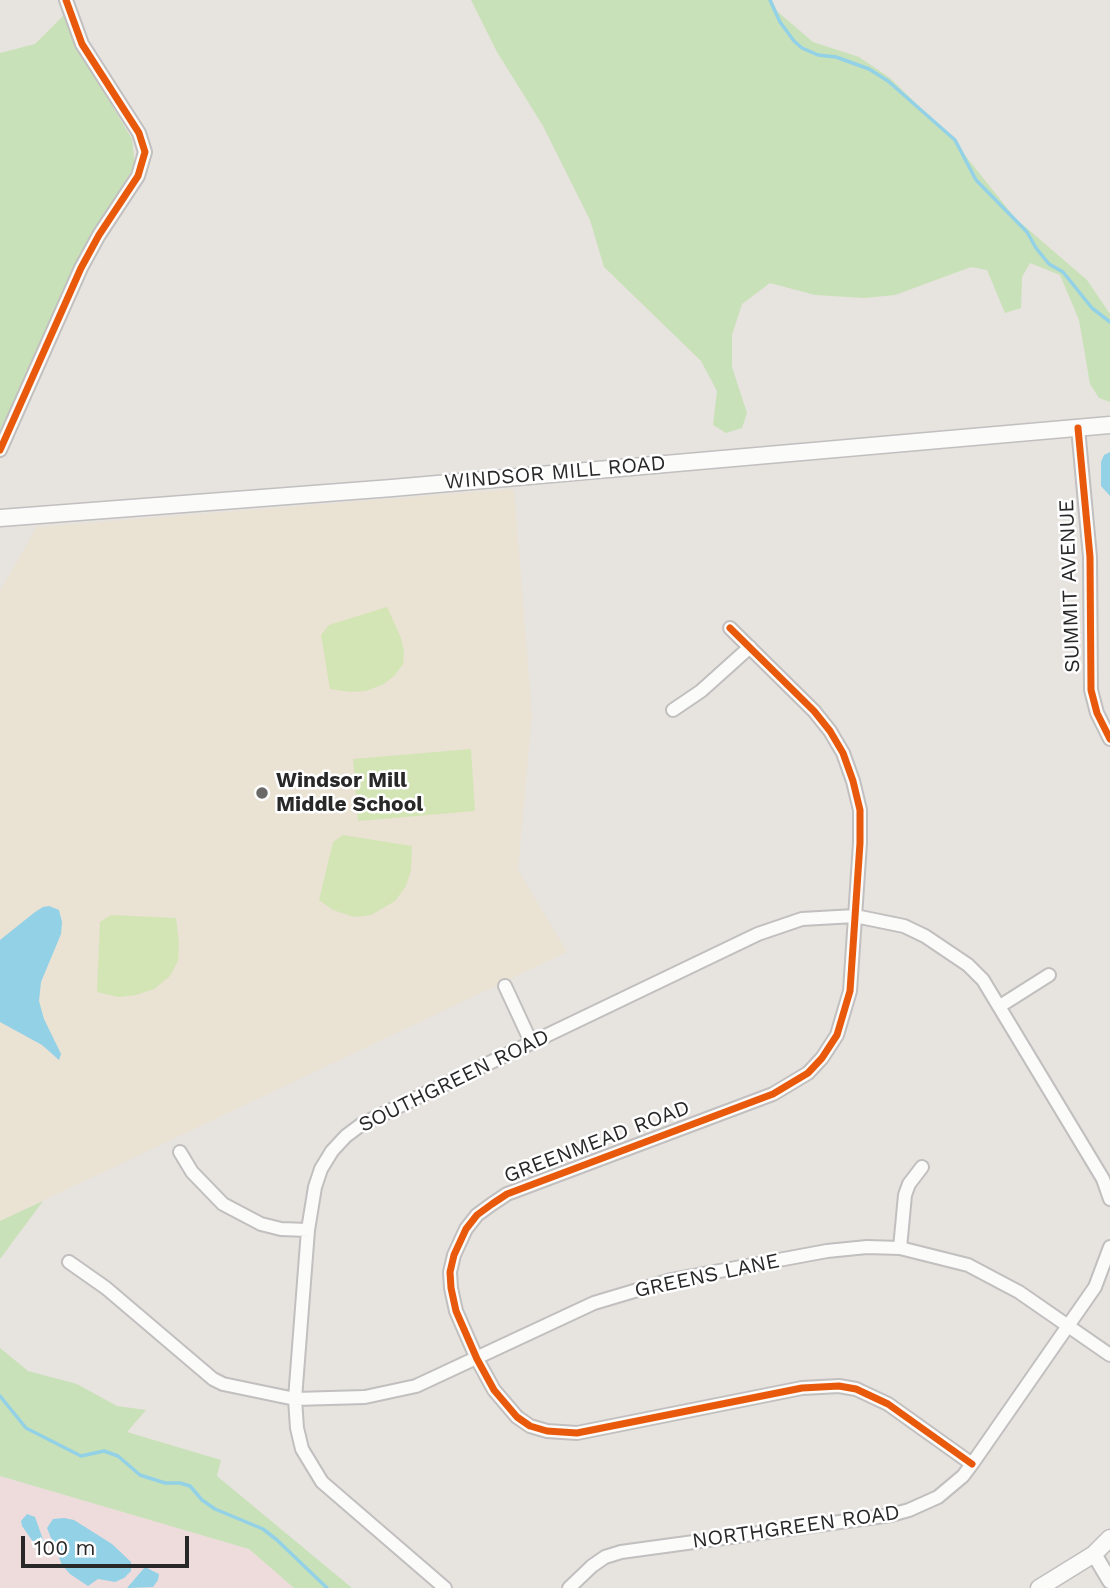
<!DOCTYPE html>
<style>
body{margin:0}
#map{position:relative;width:1110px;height:1588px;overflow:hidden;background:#e7e3de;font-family:"Work Sans",sans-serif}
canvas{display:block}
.scale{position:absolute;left:21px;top:1536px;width:168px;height:32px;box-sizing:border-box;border:4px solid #282828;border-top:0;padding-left:9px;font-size:21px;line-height:24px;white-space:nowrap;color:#282828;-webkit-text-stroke:5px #fff;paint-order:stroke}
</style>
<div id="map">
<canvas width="1110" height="1588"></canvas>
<div class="scale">100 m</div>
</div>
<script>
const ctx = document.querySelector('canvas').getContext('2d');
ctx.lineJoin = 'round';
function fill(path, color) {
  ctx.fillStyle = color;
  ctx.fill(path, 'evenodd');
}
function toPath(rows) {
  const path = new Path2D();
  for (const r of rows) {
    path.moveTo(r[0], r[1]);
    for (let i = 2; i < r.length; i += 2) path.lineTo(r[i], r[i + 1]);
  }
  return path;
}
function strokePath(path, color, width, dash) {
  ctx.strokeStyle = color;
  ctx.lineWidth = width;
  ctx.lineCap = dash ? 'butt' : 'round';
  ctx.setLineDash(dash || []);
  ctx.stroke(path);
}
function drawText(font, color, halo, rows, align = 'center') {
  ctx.font = font + ' "Work Sans",sans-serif';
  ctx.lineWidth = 5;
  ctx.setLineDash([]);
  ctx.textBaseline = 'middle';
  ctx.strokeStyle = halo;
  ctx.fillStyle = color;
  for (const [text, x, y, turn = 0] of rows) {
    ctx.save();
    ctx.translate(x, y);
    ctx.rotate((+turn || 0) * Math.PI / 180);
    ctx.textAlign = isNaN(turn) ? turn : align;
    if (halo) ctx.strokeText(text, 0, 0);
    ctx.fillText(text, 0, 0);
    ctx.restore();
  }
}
fill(toPath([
 [514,489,532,715,518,870,567,952,0,1221,0,591,37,527]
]), '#eae2d3');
fill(toPath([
 [0,1476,249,1549,294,1588,0,1588]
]), '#eddcdb');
fill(toPath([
 [471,0,769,0,772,7,813,42,859,57,890,78,952,139,1015,218,1087,280,1110,314,1110,402,1099,398,1090,384,1079,320,1060,275,1030,263,1022,277,1021,308,1005,313,987,270,971,267,895,295,864,298,815,295,770,283,742,304,732,335,732,367,747,413,742,428,726,433,713,425,717,391,701,361,604,267,590,220,543,126,497,52],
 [64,15,85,61,132,139,135,165,100,222,0,430,0,53,35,44],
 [43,1201,0,1259,0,1221],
 [0,1348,28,1371,77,1384,117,1406,146,1410,127,1432,221,1460,217,1476,352,1588,294,1588,249,1549,0,1476]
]), '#c9e1b8');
fill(toPath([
 [387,607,401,638,404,652,403,664,395,675,384,684,366,691,350,692,330,689,321,635,329,625],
 [471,749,475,811,358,821,353,759],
 [343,835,412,846,411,870,406,886,395,901,371,915,354,917,333,910,319,900,333,842],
 [111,915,176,918,179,943,178,961,170,976,154,989,136,995,118,997,97,992,100,922]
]), '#d3e5b5');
fill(toPath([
 [1110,452,1110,496,1101,486,1101,462,1104,455],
 [49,906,59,910,62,922,61,934,41,982,39,1001,44,1019,61,1054,59,1060,42,1045,0,1022,0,940,35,912,43,907],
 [27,1514,35,1517,45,1545,41,1550,36,1546,22,1526,21,1521],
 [64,1518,74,1520,112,1544,131,1562,131,1571,124,1578,115,1582,98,1579,88,1586,70,1574,62,1565,47,1528,53,1519],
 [145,1567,159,1574,158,1580,153,1587,127,1588]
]), '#93d1e7');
strokePath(toPath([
 [770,0,780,22,794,41,802,48,818,55,836,57,869,69,888,81,955,140,976,180,1027,232,1036,248,1049,264,1063,272,1092,308,1110,322],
 [0,1396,26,1428,81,1456,104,1451,118,1456,140,1475,165,1483,180,1483,190,1486,202,1500,215,1509,263,1529,277,1540,327,1588]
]), '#93d1e7', 3.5);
const minor = toPath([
 [1078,428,1090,557,1091,690,1097,713,1110,739],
 [0,450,81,268,99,235,138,176,145,152,139,133,82,44,66,0],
 [730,628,814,711,830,731,843,753,853,781,860,810,860,843,850,991,837,1035,822,1058,808,1073,773,1094,507,1194,492,1204,477,1215,466,1229,454,1255,450,1272,451,1288,456,1311,477,1359,494,1390,517,1417,530,1426,547,1431,577,1433,802,1388,839,1386,856,1389,888,1404,972,1464],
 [673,710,701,691,750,647],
 [505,986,531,1042],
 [1000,1006,1049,975],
 [180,1152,192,1172,223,1204,261,1224,281,1229,308,1230],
 [900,1248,905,1195,909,1184,922,1167],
 [69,1262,106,1288,213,1379,223,1384,295,1399,365,1397,416,1386,594,1303,671,1280,827,1251,867,1247,900,1248,968,1265,1019,1292,1110,1355],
 [445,1588,322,1482,302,1449,297,1428,295,1399,308,1230,315,1187,321,1169,332,1151,346,1136,362,1124,758,934,802,919,855,916,904,926,925,936,968,965,983,980,1103,1179,1110,1199],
 [569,1588,592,1566,605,1557,621,1552,891,1515,909,1510,938,1497,963,1476,972,1464,1095,1287,1110,1247]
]);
const tertiary = toPath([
 [1094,1554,1110,1581]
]);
const secondary = toPath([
 [0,518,392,488,1110,425],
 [1039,1588,1094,1554,1110,1538]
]);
strokePath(minor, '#c1bfbf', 16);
strokePath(tertiary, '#c1bfbf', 18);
strokePath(secondary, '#c1bfbf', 19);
strokePath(minor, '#fbfbfa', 12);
strokePath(tertiary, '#fbfbfa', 14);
strokePath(secondary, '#fbfbfa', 16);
strokePath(toPath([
 [1078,428,1090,557,1091,690,1097,713,1110,739],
 [0,450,81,268,99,235,138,176,145,152,139,133,82,44,66,0],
 [730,628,814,711,830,731,843,753,853,781,860,810,860,843,850,991,837,1035,822,1058,808,1073,773,1094,507,1194,492,1204,477,1215,466,1229,454,1255,450,1272,451,1288,456,1311,477,1359,494,1390,517,1417,530,1426,547,1431,577,1433,802,1388,839,1386,856,1389,888,1404,972,1464]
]), '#e8590c', 7);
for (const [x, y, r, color] of [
 [262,793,7,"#6b6968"]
]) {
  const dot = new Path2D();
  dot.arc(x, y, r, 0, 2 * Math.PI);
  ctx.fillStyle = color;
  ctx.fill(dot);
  strokePath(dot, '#fff', 2.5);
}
drawText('21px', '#282828', '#fff', [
 ["WINDSOR MILL ROAD",555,473,-5],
 ["SUMMIT AVENUE",1070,586,-92],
 ["SOUTHGREEN ROAD",454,1081,-26],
 ["GREENMEAD ROAD",597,1142,-21],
 ["GREENS LANE",707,1276,-12],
 ["NORTHGREEN ROAD",796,1527,-8]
]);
drawText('bold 21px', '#282828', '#fff', [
 ["Windsor Mill",276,781],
 ["Middle School",276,805]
], 'left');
</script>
